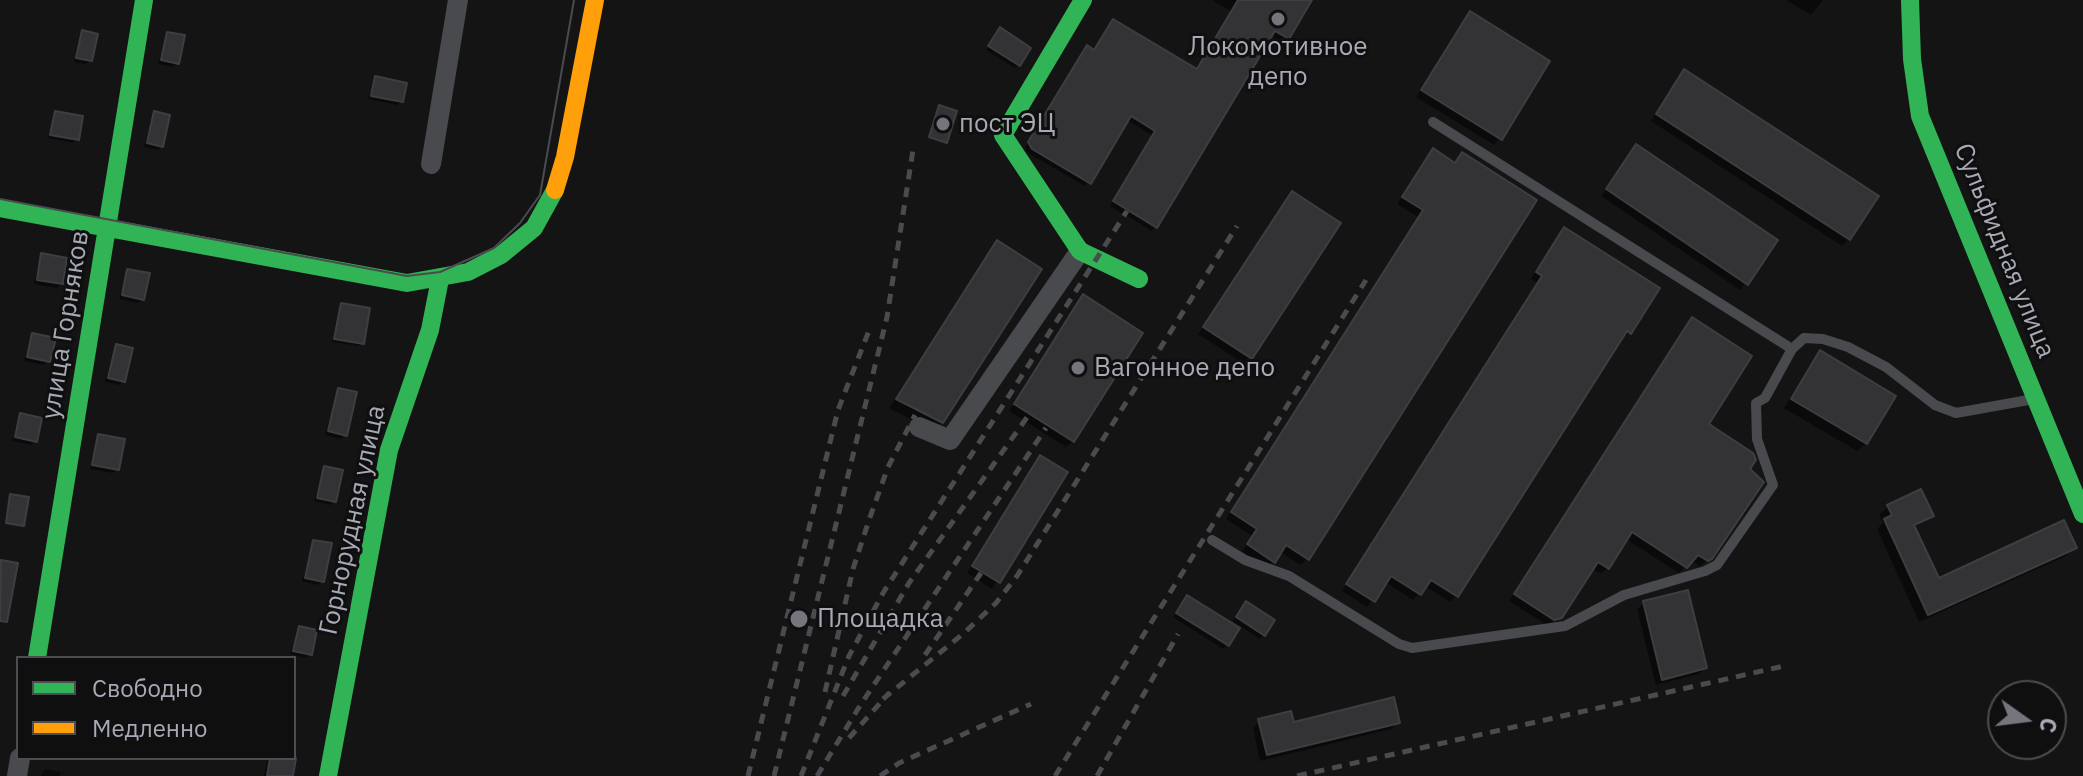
<!DOCTYPE html>
<meta charset="utf-8">
<style>
body{margin:0}
#map{position:relative;width:2083px;height:776px;overflow:hidden;background:#141415;font-family:"IBM Plex Sans",sans-serif}
canvas{display:block}
.legend{position:absolute;left:16px;top:656px;width:280px;height:104px;box-sizing:border-box;background:#0f0f10;border:2px solid #4c4d52;margin:0;padding:10px 14px;list-style:none;font-size:24px;color:#a7a9b5}
.legend li{display:flex;align-items:center;gap:16px;height:40px}
.legend b{width:40px;border:2px solid #4c4d52}
.north{position:absolute;left:1987px;top:680px;width:80px;height:80px;box-sizing:border-box;background:#0f0f10;border:2px solid #4c4d52;border-radius:50%;rotate:104deg;font-size:22px;font-weight:700;line-height:32px;text-align:center;color:#a7a9b5}
.north::after{content:'';display:block;margin:auto;width:28px;height:36px;background:#74757d;clip-path:polygon(50% 0,100% 100%,50% 72%,0 100%)}
</style>
<div id="map">
<canvas width="2083" height="776"></canvas>
<ul class="legend">
<li><b style="height:10px;background:#30b455"></b>Свободно</li>
<li><b style="height:10px;background:#ff9f0a"></b>Медленно</li>
</ul>
<div class="north">С</div>
</div>
<script>
const ctx = document.querySelector('canvas').getContext('2d');
ctx.lineJoin = 'round';
function fill(path, color) {
  ctx.fillStyle = color;
  ctx.fill(path, 'evenodd');
}
function toPath(rows) {
  const path = new Path2D();
  for (const r of rows) {
    path.moveTo(r[0], r[1]);
    for (let i = 2; i < r.length; i += 2) path.lineTo(r[i], r[i + 1]);
  }
  return path;
}
function strokePath(path, color, width, dash) {
  ctx.strokeStyle = color;
  ctx.lineWidth = width;
  ctx.lineCap = dash ? 'butt' : 'round';
  ctx.setLineDash(dash || []);
  ctx.stroke(path);
}
function drawText(font, color, halo, rows, align = 'center') {
  ctx.font = font + ' "IBM Plex Sans",sans-serif';
  ctx.lineWidth = 6;
  ctx.setLineDash([]);
  ctx.textBaseline = 'middle';
  ctx.strokeStyle = halo;
  ctx.fillStyle = color;
  for (const [text, x, y, turn = 0] of rows) {
    ctx.save();
    ctx.translate(x, y);
    ctx.rotate((+turn || 0) * Math.PI / 180);
    ctx.textAlign = isNaN(turn) ? turn : align;
    if (halo) ctx.strokeText(text, 0, 0);
    ctx.fillText(text, 0, 0);
    ctx.restore();
  }
}
fill(toPath([
 [1212,0,1310,0,1283,42,1270,35,1152,231,1110,206,1152,135,1127,120,1085,186,1028,153,1025,148,1087,48,1196,71,1231,11],
 [1786,0,1823,0,1811,15],
 [1470,14,1500,138,1494,145,1416,97],
 [83,33,90,60,86,64,74,62],
 [168,34,177,63,173,67,158,64],
 [996,34,1018,65,1015,68,986,50],
 [1678,78,1849,239,1842,246,1651,121],
 [376,79,401,101,397,105,368,99],
 [56,113,77,139,73,143,48,138],
 [154,113,162,146,158,150,144,147],
 [1636,146,1775,240,1740,290,1601,196],
 [1433,151,1453,164,1462,154,1307,558,1301,565,1280,552,1267,568,1242,551,1252,536,1226,519,1418,217,1397,204],
 [1293,193,1338,223,1244,364,1198,334],
 [1564,230,1657,289,1630,333,1620,338,1456,596,1450,602,1425,586,1413,600,1385,582,1367,607,1342,591,1537,283,1531,279],
 [998,243,942,422,933,431,889,408],
 [42,256,61,283,57,288,34,284],
 [128,271,142,299,138,303,119,299],
 [1083,297,1073,441,1066,447,1009,411],
 [341,305,362,343,359,346,332,342],
 [1692,320,1706,425,1710,557,1700,566,1691,560,1679,573,1626,539,1607,568,1601,574,1592,569,1560,617,1547,625,1509,601],
 [32,335,48,361,44,365,24,361],
 [116,346,123,381,119,385,105,382],
 [1820,353,1866,443,1857,451,1784,408],
 [338,390,345,435,341,439,325,435],
 [21,416,35,441,31,445,12,441],
 [99,436,117,469,113,473,90,469],
 [1041,457,1066,473,992,589,967,573],
 [325,468,334,501,330,505,314,501],
 [1888,507,1931,515,1914,528,1938,581,2075,548,2066,556,1919,622,1877,529,1883,523,1879,515],
 [314,542,322,581,318,585,302,581],
 [1183,601,1237,629,1223,649,1173,617],
 [1644,603,1705,668,1699,674,1656,685,1637,609],
 [1242,607,1264,635,1260,639,1233,621],
 [299,628,310,654,306,658,290,654],
 [1259,721,1292,724,1398,722,1392,729,1260,761,1253,728],
 [294,746,296,747,291,776,264,776,268,758,294,758],
 [45,769,61,772,60,776,40,776]
]), '#0007');
const building = toPath([
 [1238,0,1312,0,1289,39,1275,31,1157,228,1113,201,1155,131,1131,116,1091,184,1032,149,1028,142,1087,45,1094,50,1113,19,1197,69,1238,0],
 [1470,11,1550,61,1502,140,1421,90,1470,11],
 [1000,27,1031,48,1020,66,988,46,1000,27],
 [82,30,98,34,92,61,76,58,82,30],
 [167,32,185,35,179,64,161,60,167,32],
 [1684,69,1879,196,1850,240,1656,114,1684,69],
 [375,76,407,83,403,102,371,96,375,76],
 [939,105,957,111,947,143,929,137,939,105],
 [55,111,83,116,79,140,50,135,55,111],
 [154,111,170,115,163,147,147,143,154,111],
 [1636,144,1778,240,1748,285,1606,189,1636,144],
 [1433,148,1455,163,1462,152,1537,200,1309,560,1286,545,1275,563,1247,544,1257,529,1231,512,1423,210,1402,197,1433,148],
 [1292,191,1341,223,1252,359,1203,327,1292,191],
 [1564,227,1660,288,1631,334,1627,331,1458,597,1431,580,1421,595,1391,576,1375,602,1346,584,1542,276,1536,272,1564,227],
 [997,240,1042,269,943,423,896,399,997,240],
 [41,253,67,258,63,284,37,280,41,253],
 [127,269,150,273,144,300,122,295,127,269],
 [1083,294,1143,333,1074,442,1014,404,1083,294],
 [341,303,370,308,364,344,334,339,341,303],
 [1692,317,1752,356,1709,424,1753,453,1756,460,1750,469,1764,482,1712,559,1708,561,1698,555,1687,568,1632,532,1609,569,1598,562,1562,618,1554,620,1514,594,1692,317],
 [32,333,56,338,50,362,27,357,32,333],
 [116,344,133,348,125,382,108,378,116,344],
 [1820,350,1896,396,1867,444,1791,399,1820,350],
 [338,388,357,392,347,436,328,431,338,388],
 [20,413,42,418,37,442,15,437,20,413],
 [98,434,125,439,119,470,92,465,98,434],
 [1040,455,1068,472,1000,583,972,566,1040,455],
 [324,466,343,470,336,502,317,498,324,466],
 [1921,489,1934,516,1914,525,1939,578,2064,520,2077,548,1928,615,1884,519,1892,515,1887,505,1921,489],
 [10,494,29,497,24,526,6,523,10,494],
 [313,540,332,543,324,582,305,578,313,540],
 [1,560,18,563,7,622,0,621,1,560],
 [1688,590,1707,668,1662,680,1643,601,1688,590],
 [1187,595,1240,628,1229,646,1176,613,1187,595],
 [1246,601,1275,620,1265,636,1236,617,1246,601],
 [299,626,317,630,312,655,293,651,299,626],
 [1394,697,1400,723,1267,755,1258,719,1291,711,1294,722,1394,697],
 [270,758,296,758,293,776,267,776,270,758]
]);
fill(building, '#333336');
strokePath(building, '#3d3e41', 2);
strokePath(toPath([
 [1433,122,1792,349,1804,338,1823,339,1848,347,1886,367,1935,405,1956,413,2034,399],
 [1212,540,1245,560,1289,576,1399,644,1412,648,1565,626,1624,595,1705,571,1717,565,1773,485,1757,439,1756,403,1765,398,1792,349]
]), '#494a4d', 10);
strokePath(toPath([
 [431,164,458,0],
 [919,427,950,440,1080,251],
 [17,776,20,758]
]), '#494a4d', 20);
strokePath(toPath([
 [1083,0,1003,135,1080,251,1139,279],
 [1910,0,1912,59,1920,116,2083,514],
 [0,208,407,283,468,272,501,255,534,228,555,190],
 [37,658,144,0],
 [328,776,389,450,430,330,440,279]
]), '#30b455', 18);
strokePath(toPath([
 [555,190,565,157,595,0]
]), '#ff9f0a', 18);
strokePath(toPath([
 [0,199,407,276,440,272,494,248,520,223,540,195,574,0]
]), '#4a4b4e', 2);
strokePath(toPath([
 [925,655,981,573],
 [825,692,853,569,869,520,888,467,915,415],
 [843,696,909,583,1028,416],
 [883,699,964,633,996,603,1017,576,1237,226],
 [849,738,889,693],
 [748,776,838,410,870,328],
 [774,776,887,317,913,150],
 [801,776,849,656,883,593,1127,211],
 [817,776,861,704,1046,428],
 [880,776,899,763,1031,704],
 [1055,776,1366,280],
 [1097,776,1178,634],
 [1297,776,1784,666]
]), '#4a4b4e', 5, [10, 8]);
for (const [x, y, r, color] of [
 [1278,19,8,"#74757d"],
 [943,124,8,"#74757d"],
 [1078,368,8,"#74757d"],
 [799,619,10,"#74757d"]
]) {
  const dot = new Path2D();
  dot.arc(x, y, r, 0, 2 * Math.PI);
  ctx.fillStyle = color;
  ctx.fill(dot);
  strokePath(dot, '#0f0f10', 3);
}
drawText('26px', '#a7a9b5', '#0f0f10', [
 ["Локомотивное",1278,47,"center"],
 ["депо",1278,77,"center"],
 ["пост ЭЦ",959,124],
 ["Вагонное депо",1094,368],
 ["Площадка",817,619]
], 'left');
drawText('26px', '#a7a9b5', '#0f0f10', [
 ["Сульфидная улица",2004,251,68],
 ["улица Горняков",66,325,-81],
 ["Горнорудная улица",353,520,-78]
]);
</script>
